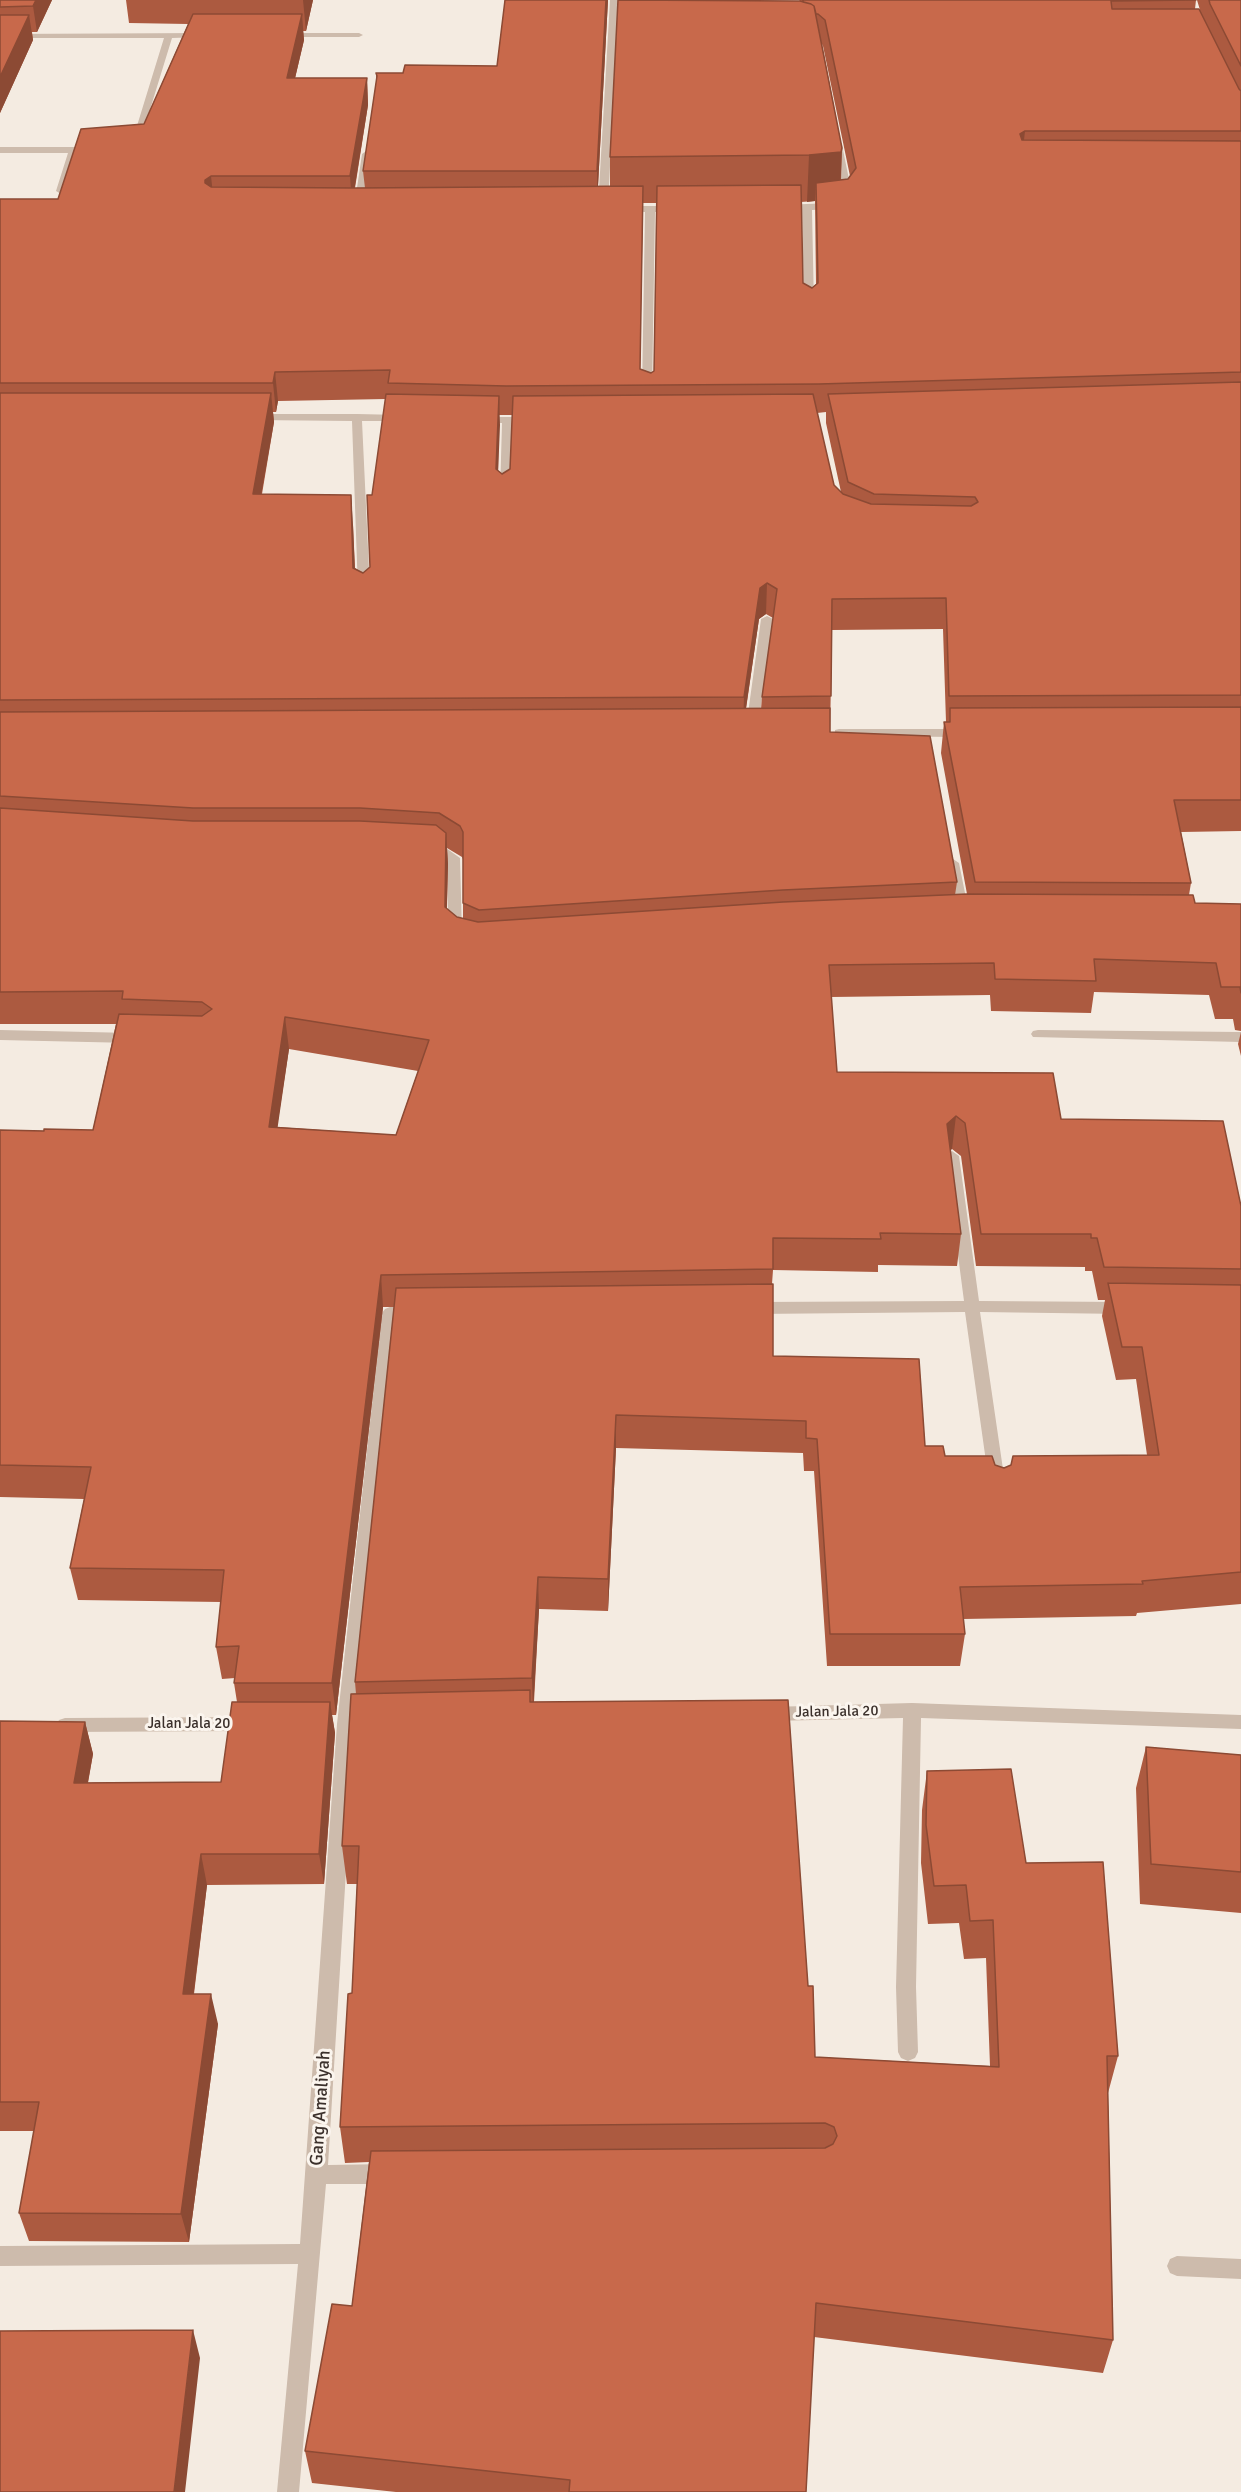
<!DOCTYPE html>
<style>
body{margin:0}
canvas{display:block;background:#f4ebe1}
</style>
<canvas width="1241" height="2492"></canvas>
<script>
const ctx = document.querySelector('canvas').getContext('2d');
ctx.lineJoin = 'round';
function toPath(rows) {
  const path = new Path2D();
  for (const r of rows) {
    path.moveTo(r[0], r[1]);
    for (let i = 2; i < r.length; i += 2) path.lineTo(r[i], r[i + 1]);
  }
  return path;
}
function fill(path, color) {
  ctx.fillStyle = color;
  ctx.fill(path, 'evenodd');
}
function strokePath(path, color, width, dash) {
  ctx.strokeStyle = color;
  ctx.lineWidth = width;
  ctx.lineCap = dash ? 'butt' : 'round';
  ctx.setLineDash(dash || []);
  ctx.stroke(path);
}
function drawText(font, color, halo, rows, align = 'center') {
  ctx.font = font + ' Signika,sans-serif';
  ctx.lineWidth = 6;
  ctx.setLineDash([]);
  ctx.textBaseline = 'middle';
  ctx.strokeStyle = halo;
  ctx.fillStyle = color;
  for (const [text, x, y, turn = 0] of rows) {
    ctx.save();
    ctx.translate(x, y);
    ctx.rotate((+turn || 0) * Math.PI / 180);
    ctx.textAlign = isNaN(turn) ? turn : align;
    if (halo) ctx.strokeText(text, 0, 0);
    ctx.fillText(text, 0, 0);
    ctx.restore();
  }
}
fill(toPath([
 [610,0,618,0,608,207,603,210,598,207,610,0],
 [207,33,207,37,204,37,172,38,140,142,136,145,132,142,164,38,0,38,0,34,207,33],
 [285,33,359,33,363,35,359,37,282,37,282,33,285,33],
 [838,142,842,145,852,194,846,204,832,209,812,210,814,306,809,309,804,306,802,210,783,211,778,208,783,205,831,203,839,200,842,194,834,145,838,142],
 [0,147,93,147,97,150,93,153,77,153,66,191,61,194,56,191,68,153,0,153,0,147],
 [366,151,370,154,364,208,359,211,354,208,362,154,366,151],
 [624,206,678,206,683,209,678,212,655,212,652,392,647,395,642,392,645,212,621,211,619,209,624,206],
 [357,414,401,415,406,418,401,421,362,421,370,591,364,594,358,591,352,421,254,420,249,417,254,414,357,414],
 [533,417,537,418,537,422,512,423,509,492,504,495,500,494,502,423,479,423,474,420,479,417,533,417],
 [767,616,773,619,758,728,752,732,746,728,761,619,767,616],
 [839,729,962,729,968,733,962,737,835,736,835,730,839,729],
 [428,845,446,848,460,858,462,934,460,937,455,938,448,934,448,860,438,854,423,852,422,849,428,845],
 [953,859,959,863,969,913,962,917,955,913,947,863,953,859],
 [0,1030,132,1033,139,1038,132,1043,0,1040,0,1030],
 [1038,1030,1241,1032,1241,1042,1033,1037,1031,1034,1033,1031,1038,1030],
 [952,1151,959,1156,979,1301,1124,1302,1129,1304,1132,1308,1129,1312,1124,1314,980,1312,1005,1483,1003,1487,997,1489,991,1487,989,1483,965,1312,755,1314,750,1312,747,1308,750,1304,755,1302,964,1301,945,1156,952,1151],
 [413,1306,418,1308,421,1312,418,1316,397,1318,355,1724,328,2165,389,2164,396,2167,399,2174,396,2181,389,2184,326,2184,299,2492,277,2492,298,2264,0,2266,0,2246,300,2244,337,1724,382,1313,385,1309,390,1307,413,1306],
 [912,1703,1241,1715,1241,1729,921,1718,916,1987,918,2052,915,2058,908,2061,901,2058,898,2052,896,1987,903,1718,770,1721,764,1719,761,1714,764,1709,770,1707,912,1703],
 [248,1717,254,1719,257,1724,254,1729,248,1731,65,1732,59,1730,56,1725,59,1720,65,1718,248,1717],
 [1177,2256,1241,2259,1241,2279,1177,2276,1170,2273,1167,2266,1170,2259,1177,2256]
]), '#cdbbac');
fill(toPath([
 [0,0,52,0,37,32,32,32,33,40,0,113],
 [126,0,313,0,306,31,303,31,304,40,295,78,367,78,368,105,355,188,365,188,363,171,376,83,376,73,403,73,497,66,505,0,608,0,598,186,610,186,610,157,800,0,1196,0,1195,9,1200,10,1197,0,1241,0,1241,831,1181,832,1191,883,1189,895,1195,903,1241,904,1241,1031,1235,1030,1233,1019,1215,1019,1209,995,1094,992,1091,1013,991,1011,990,995,831,997,837,1072,1061,1119,1241,1206,1241,1604,1137,1613,1136,1616,963,1619,965,1634,960,1666,827,1666,814,1471,804,1471,803,1453,616,1448,608,1611,539,1609,534,1702,808,1986,815,2057,990,2066,986,1958,964,1959,959,1923,928,1924,921,1863,922,1810,927,1771,1026,1863,1118,2056,1108,2093,1113,2340,1103,2373,814,2337,806,2492,396,2492,312,2483,305,2451,352,2306,369,2162,345,2163,340,2127,352,1993,357,1884,347,1884,342,1846,356,1694,355,1682,394,1307,383,1307,336,1715,332,1715,335,1733,324,1884,207,1885,194,1994,218,2024,189,2242,29,2241,19,2213,34,2131,0,2131,0,1721,85,1722,93,1754,88,1783,221,1782,237,1702,234,1683,235,1678,222,1679,216,1647,221,1602,78,1600,70,1568,84,1499,0,1497,0,1130,44,1131,93,1130,116,1024,0,1024,0,199,58,199,144,124,188,24,129,23],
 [822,44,823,46,850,176,848,179,841,180,842,148],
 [815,201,816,284,812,288,803,283,801,202],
 [643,203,657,203,654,371,651,373,640,369],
 [386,399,372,495,370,567,363,573,355,568,353,525,262,494,274,422,273,412,276,412,278,401],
 [826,412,826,423,841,492,834,485,817,413],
 [499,415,513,415,510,469,502,474,498,471],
 [766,614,773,618,762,697,761,709,746,709,759,619],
 [943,629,946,722,944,722,941,753,967,894,955,895,957,882,830,732,832,630],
 [447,848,462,857,463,859,463,919,457,917,447,909,448,864],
 [289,1049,418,1071,396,1135,277,1127],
 [952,1149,961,1156,976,1266,1085,1267,1085,1271,1092,1271,1098,1300,1105,1300,1102,1316,1116,1380,1136,1379,1147,1455,1004,1468,995,1465,945,1456,925,1446,773,1356,772,1284,773,1270,878,1272,878,1265,957,1266,961,1234,950,1150],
 [1241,1032,1241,1056,1238,1044],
 [1146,1747,1241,1755,1241,1913,1140,1904,1136,1788]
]), '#ac5a40');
fill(toPath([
 [36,0,52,0,37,32,33,6],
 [303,0,313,0,306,31],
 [606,0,608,0,597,204,597,171],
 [302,14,304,40,289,104,287,78],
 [29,15,33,40,0,113,0,77],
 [367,78,368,105,352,204,350,176],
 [1025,131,1022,158,1020,134],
 [842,148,840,194,816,183,815,201,807,202,809,155],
 [211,176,214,204,205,183,205,180],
 [275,372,278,401,276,412,273,383],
 [271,393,274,422,256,524,253,494],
 [499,396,500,425,497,499,496,469],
 [351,495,353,525,356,598,353,568],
 [767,583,766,614,759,619,743,728,744,697,760,588],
 [446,833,448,864,446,939,445,907],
 [285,1017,289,1049,273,1159,269,1127],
 [956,1116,952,1149,943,1156,947,1124],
 [381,1275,383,1307,336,1715,332,1683],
 [616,1415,616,1448,608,1611,608,1579],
 [538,1577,539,1609,533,1710,532,1678],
 [330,1702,335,1733,324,1884,319,1854],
 [85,1722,93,1754,82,1814,74,1783],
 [201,1854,207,1885,190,2023,183,1994],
 [211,1994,218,2024,189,2242,181,2214],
 [193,2330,200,2358,185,2492,174,2492]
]), '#8c4a34');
const building = toPath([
 [0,0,36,0,33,6,0,7,0,0],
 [505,0,606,0,597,171,363,171,377,76,376,73,403,73,405,65,497,66,505,0],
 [618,0,800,1,811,4,814,6,842,148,841,152,809,155,610,157,618,0],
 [803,0,1196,0,1111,1,1112,9,1199,9,1239,89,1241,91,1241,131,1025,131,1020,134,1022,140,1241,141,1241,372,819,384,506,386,388,383,390,370,275,372,273,383,0,383,0,199,58,199,81,129,144,124,193,14,302,14,287,78,367,78,350,176,211,176,205,180,205,183,211,187,355,188,643,186,640,369,651,373,654,371,657,186,801,185,803,283,812,288,818,283,816,183,848,179,856,168,825,20,818,14,816,14,814,6,811,4,803,2,803,0],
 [1209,0,1241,0,1241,66,1210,4,1209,0],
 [0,15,29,15,0,77,0,15],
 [1241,382,1241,695,949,696,946,598,832,599,831,696,762,697,777,589,767,583,760,588,744,697,0,700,0,393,271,393,253,494,351,495,353,568,363,573,370,567,367,495,372,495,386,394,499,396,496,469,502,474,510,469,513,396,813,394,834,485,843,494,871,504,971,506,978,502,975,497,874,494,848,482,828,394,1241,382],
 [1241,707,1241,800,1174,800,1191,883,975,882,944,722,950,722,950,708,1241,707],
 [830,708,830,732,930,736,957,882,783,890,479,910,463,903,463,832,460,826,439,813,360,808,193,808,0,796,0,712,830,708],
 [0,808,193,821,360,821,436,825,446,833,445,907,457,917,478,922,783,902,967,894,1193,895,1195,903,1241,904,1241,993,1240,987,1221,987,1216,963,1094,959,1096,981,995,979,994,963,829,965,837,1072,1053,1073,1061,1119,1223,1121,1241,1206,1241,1269,1104,1267,1097,1238,1091,1238,1091,1234,981,1234,965,1123,956,1116,947,1124,961,1234,880,1233,881,1239,773,1238,773,1269,381,1275,332,1683,234,1683,239,1646,216,1647,224,1570,70,1568,91,1467,0,1465,0,1130,44,1131,44,1129,93,1130,119,1014,202,1016,212,1009,202,1002,122,999,123,991,0,992,0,808],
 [285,1017,429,1040,396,1135,269,1127,285,1017],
 [1108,1283,1241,1285,1241,1572,1142,1581,1143,1584,960,1587,965,1634,830,1634,817,1439,806,1438,806,1421,616,1415,608,1579,538,1577,532,1678,355,1682,396,1288,773,1284,773,1356,919,1359,925,1446,943,1446,945,1456,992,1456,995,1465,1004,1468,1011,1465,1013,1456,1159,1455,1142,1347,1122,1347,1108,1283],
 [530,1690,530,1702,788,1700,808,1986,813,1986,815,2057,999,2067,993,1920,970,1921,966,1885,934,1886,926,1825,927,1771,1011,1769,1026,1863,1103,1862,1118,2056,1107,2056,1113,2340,816,2303,806,2492,569,2492,570,2480,305,2451,332,2304,352,2306,371,2151,825,2148,833,2144,837,2136,834,2127,825,2123,340,2127,348,1994,352,1993,359,1846,342,1846,351,1694,530,1690],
 [232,1702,330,1702,319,1854,201,1854,183,1994,211,1994,181,2214,19,2213,39,2102,0,2102,0,1721,85,1722,74,1783,221,1782,232,1702],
 [1146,1747,1241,1755,1241,1872,1151,1864,1146,1747],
 [193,2330,174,2492,0,2492,0,2331,193,2330]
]);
fill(building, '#c8694b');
strokePath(building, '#8c4a34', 1.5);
drawText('15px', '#3b302b', '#fbf5ee', [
 ["Jalan Jala 20",837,1712,-1],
 ["Jalan Jala 20",189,1724]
]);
drawText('18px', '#3b302b', '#fbf5ee', [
 ["Gang Amaliyah",321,2108,-86]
]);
</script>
